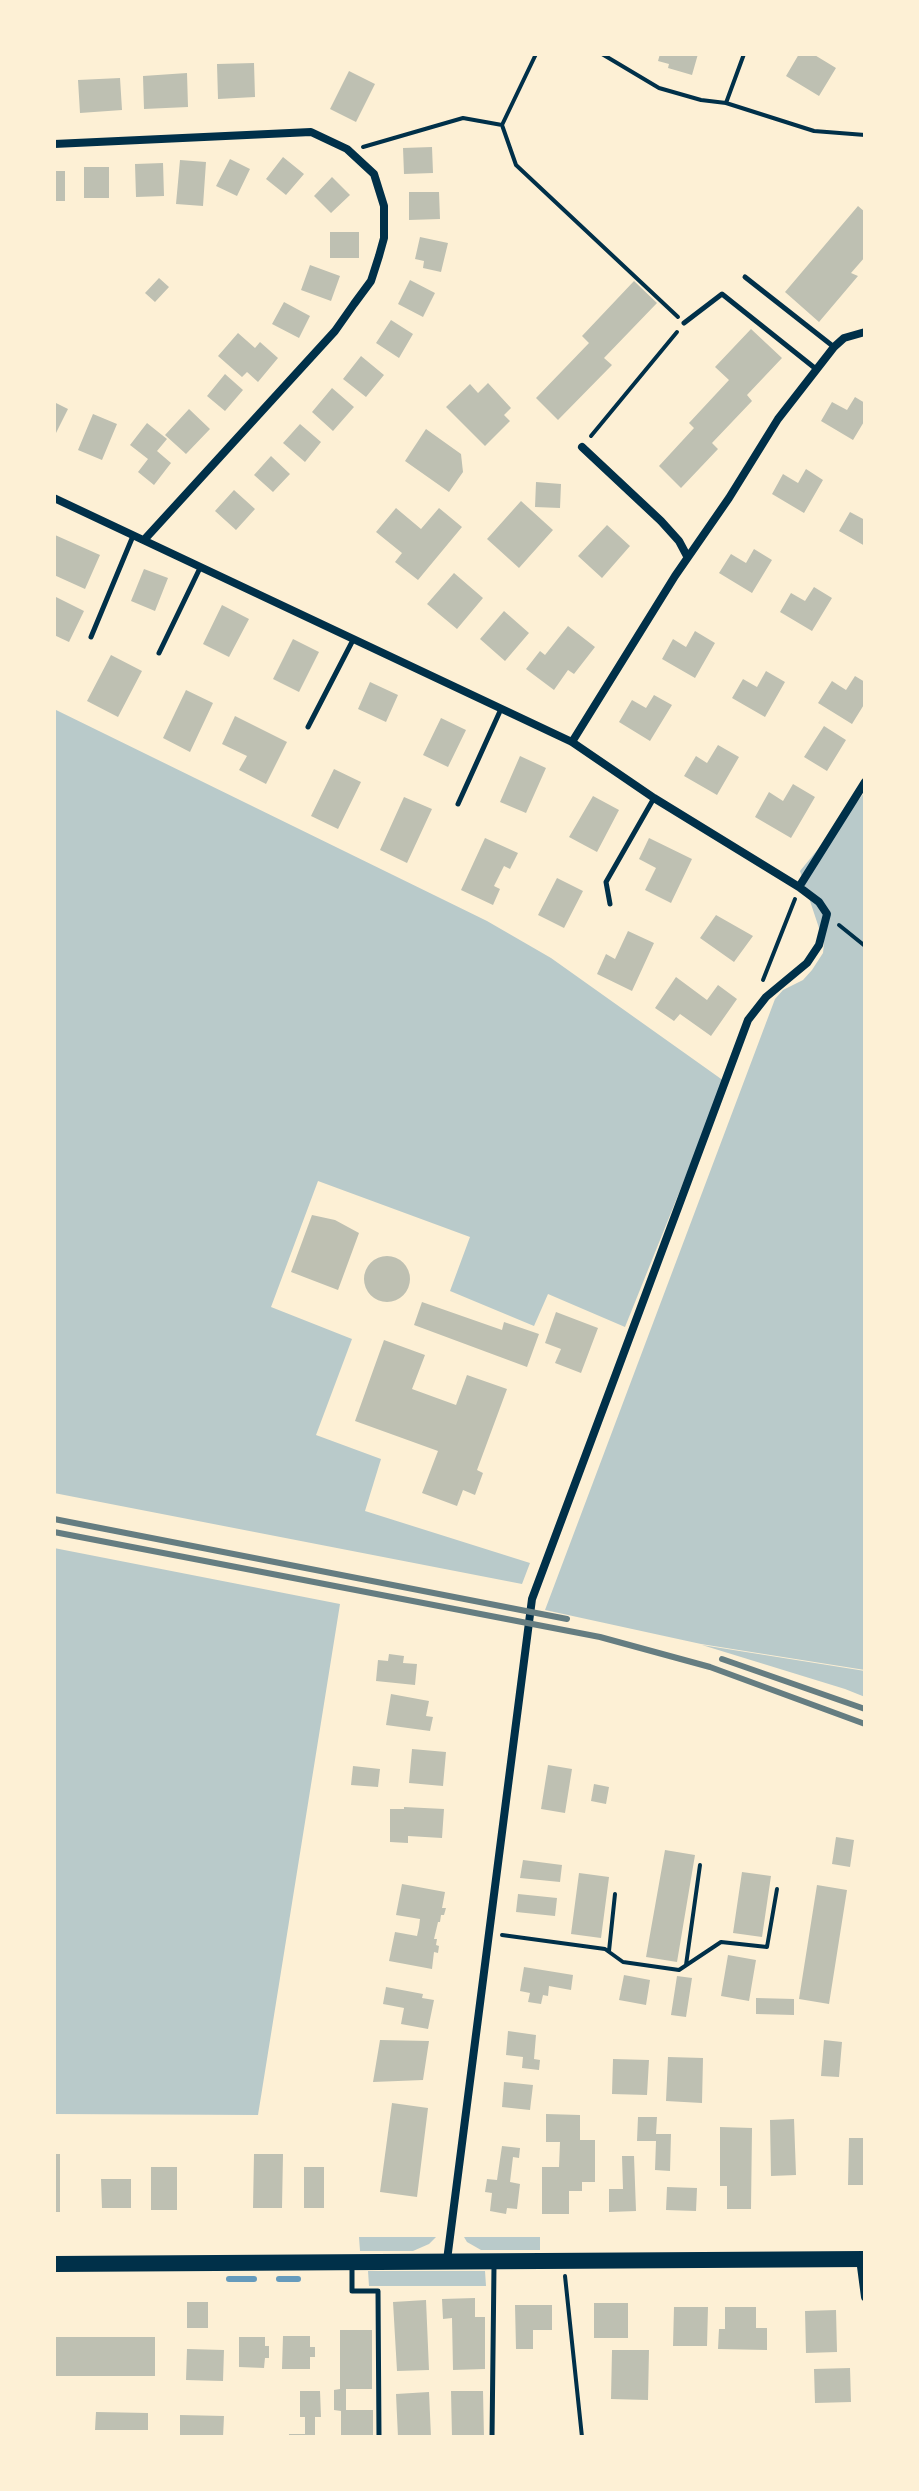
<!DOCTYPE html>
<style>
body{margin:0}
#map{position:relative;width:919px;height:2491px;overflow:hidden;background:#fdf0d5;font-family:"Fira Sans",sans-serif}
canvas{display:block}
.frame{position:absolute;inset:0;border:56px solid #fdf0d5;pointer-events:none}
</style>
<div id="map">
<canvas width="919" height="2491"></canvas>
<div class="frame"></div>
</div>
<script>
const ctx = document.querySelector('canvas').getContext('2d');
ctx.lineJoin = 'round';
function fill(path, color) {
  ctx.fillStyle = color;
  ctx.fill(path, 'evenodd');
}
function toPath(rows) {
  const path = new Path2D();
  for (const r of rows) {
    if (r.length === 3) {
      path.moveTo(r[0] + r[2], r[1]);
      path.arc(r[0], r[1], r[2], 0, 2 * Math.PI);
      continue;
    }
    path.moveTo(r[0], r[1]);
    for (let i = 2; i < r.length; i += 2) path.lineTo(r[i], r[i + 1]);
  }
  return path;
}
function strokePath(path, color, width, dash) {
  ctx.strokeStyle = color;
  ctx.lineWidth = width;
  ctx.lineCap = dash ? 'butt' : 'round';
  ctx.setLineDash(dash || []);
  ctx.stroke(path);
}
fill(toPath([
 [54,709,487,921,551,958,724,1081,625,1327,548,1294,534,1326,450,1291,470,1237,318,1181,271,1307,352,1339,316,1435,381,1459,365,1511,530,1563,522,1584,54,1493],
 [865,792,865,1670,701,1644,545,1610,775,999,783,990,803,980,812,970,823,953,824,943,800,871],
 [54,1548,340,1604,258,2115,54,2114],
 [702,1645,865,1671,865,1697,845,1689],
 [359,2237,436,2237,429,2244,413,2251,360,2251],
 [464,2237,540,2237,540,2250,481,2250,467,2242],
 [368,2271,485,2271,486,2286,369,2286]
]), '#b9caca');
strokePath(toPath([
 [229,2279,254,2279],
 [279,2279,298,2279]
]), '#669bbc', 6);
fill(toPath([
 [660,54,698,54,692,75,668,68,669,64,658,61],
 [799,54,813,54,836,68,819,96,786,76],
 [254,63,255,97,218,99,217,64],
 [349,71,375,84,356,122,330,109],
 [187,73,188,107,144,109,143,76],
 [120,78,122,110,80,113,78,80],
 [432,147,433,173,404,174,403,148],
 [283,157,304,174,286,195,266,179],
 [230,159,250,169,237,196,216,186],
 [180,160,206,162,203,206,176,204],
 [163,163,164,196,136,197,135,164],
 [84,167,109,167,109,198,84,198],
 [54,171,65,171,65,201,54,201],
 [332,177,350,195,331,213,314,196],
 [409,192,439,192,440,219,409,220],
 [858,206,865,212,865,257,851,273,858,276,819,322,785,292],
 [330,232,359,232,359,258,330,258],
 [420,237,448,243,441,272,423,268,424,261,415,259],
 [310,265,340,276,331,301,301,290],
 [159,278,169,287,155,302,145,293],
 [410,280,435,293,423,317,398,304],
 [634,281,657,303,604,358,612,365,558,420,536,398,589,343,582,336],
 [284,302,310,316,299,338,272,324],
 [391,320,413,334,399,358,376,343],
 [751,329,782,358,747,395,752,401,712,443,718,449,681,488,659,466,694,428,689,423,729,380,715,367],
 [238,333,255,348,260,342,278,358,258,382,247,372,242,377,218,356],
 [361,356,384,375,366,397,343,379],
 [225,374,243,390,225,411,207,396],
 [488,383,511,408,504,415,510,421,485,446,446,407,470,384,478,393],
 [332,388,354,407,333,431,312,412],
 [855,397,865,403,865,420,853,440,821,421,832,402,847,410],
 [54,402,68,409,54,437],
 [189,409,210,429,186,454,165,435],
 [93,414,117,424,102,460,78,450],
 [147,423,167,439,157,451,171,463,154,485,138,472,148,459,130,445],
 [300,424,321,442,305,462,283,443],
 [426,429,461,454,463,472,449,492,405,461],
 [271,456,290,474,273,492,254,475],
 [806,469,823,480,804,513,772,494,783,474,798,483],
 [536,482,561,484,560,508,535,507],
 [234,490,255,509,236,530,215,511],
 [521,501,553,530,519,568,487,539],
 [396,508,421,529,439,508,462,527,418,580,395,562,402,553,376,532],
 [850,512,865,520,865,546,839,531],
 [607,525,630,546,602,578,578,556],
 [55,535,100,555,85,589,54,575],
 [754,549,772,560,752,593,719,573,731,554,746,563],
 [144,569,168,578,155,611,131,601],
 [454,573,483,598,457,629,427,604],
 [814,587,832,598,812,631,780,612,791,593,805,601],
 [54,596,84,611,69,642,54,635],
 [222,605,249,619,229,657,203,644],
 [504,611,529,633,505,661,480,639],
 [568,626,595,647,574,674,568,670,554,690,526,669,540,651,545,655],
 [695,631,715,643,695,678,662,659,673,639,686,647],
 [293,639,319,652,299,692,273,679],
 [111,655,142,671,118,717,87,701],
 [766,671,785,682,765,717,732,698,743,679,757,687],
 [855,676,865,682,865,703,852,724,818,703,832,681,846,690],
 [370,682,398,695,386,722,358,709],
 [186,690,213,703,190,752,163,738],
 [654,695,672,705,650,741,619,722,632,700,646,708],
 [235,716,287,742,266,784,239,770,247,756,222,744],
 [441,718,466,730,448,767,423,755],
 [824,726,846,740,827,771,804,757],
 [718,745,739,757,717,795,684,776,696,756,707,763],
 [520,756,546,768,526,813,500,802],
 [334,769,361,782,338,829,311,816],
 [793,784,815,797,791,838,755,817,769,792,783,801],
 [593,796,619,810,597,852,569,837],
 [404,797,432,809,407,863,380,850],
 [485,838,518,853,510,869,504,866,494,886,500,889,493,905,461,890],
 [649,838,692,859,671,903,645,890,656,868,639,859],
 [557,878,583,891,564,928,538,915],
 [716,915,753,936,734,962,700,938],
 [628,931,654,943,632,991,597,974,606,954,615,959],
 [676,977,707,1000,718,985,737,999,711,1036,680,1014,674,1021,655,1008],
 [312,1215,335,1220,359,1233,338,1290,291,1272],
 [387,1279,23],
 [422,1302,502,1330,504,1322,539,1334,527,1367,414,1325],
 [556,1312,598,1328,581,1373,555,1363,561,1349,545,1343],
 [384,1340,425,1355,412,1389,456,1405,467,1375,507,1389,477,1470,483,1473,475,1495,463,1490,457,1506,422,1493,438,1451,355,1421],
 [389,1654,404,1656,403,1663,417,1664,415,1685,376,1681,378,1660,388,1661],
 [391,1694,429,1701,426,1716,433,1717,430,1731,386,1725],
 [412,1749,446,1752,443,1786,409,1783],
 [548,1765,572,1769,565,1813,541,1809],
 [353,1766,380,1769,378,1787,351,1785],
 [594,1784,609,1787,606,1804,591,1801],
 [404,1807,444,1809,442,1838,408,1836,408,1843,390,1842,390,1809,404,1809],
 [836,1837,854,1840,850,1867,832,1864],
 [665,1850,695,1855,677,1962,646,1957],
 [523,1860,562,1865,560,1882,520,1878],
 [742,1872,771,1876,762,1937,733,1933],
 [579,1873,609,1877,601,1938,571,1934],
 [402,1884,445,1892,442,1908,446,1908,444,1915,441,1915,440,1922,438,1922,434,1939,437,1939,436,1945,439,1946,438,1953,434,1952,432,1969,389,1961,395,1932,417,1936,419,1927,420,1919,396,1915],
 [817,1885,847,1890,829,2004,799,1999],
 [518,1894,557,1898,555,1916,516,1912],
 [728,1955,756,1960,749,2001,721,1996],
 [524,1967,573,1975,571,1990,549,1986,548,1996,543,1995,541,2004,528,2002,530,1993,520,1991],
 [624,1975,650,1980,646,2005,619,2000],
 [677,1976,692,1978,686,2017,671,2015],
 [386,1987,423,1994,422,1998,434,2000,428,2029,401,2024,404,2008,383,2004],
 [756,1998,794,1999,794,2015,756,2014],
 [508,2031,536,2035,534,2059,540,2060,539,2070,522,2068,523,2057,506,2055],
 [380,2040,429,2041,423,2080,373,2082],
 [824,2040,842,2042,839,2077,821,2076],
 [668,2057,703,2058,702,2103,666,2101],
 [613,2059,649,2060,647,2095,612,2094],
 [504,2082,533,2085,530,2110,502,2107],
 [392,2103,428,2108,417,2197,380,2192],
 [546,2114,580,2115,580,2140,595,2140,595,2182,582,2182,582,2191,569,2191,569,2214,542,2214,542,2167,559,2167,560,2142,546,2142],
 [638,2117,657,2117,656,2134,671,2134,670,2171,655,2170,656,2141,637,2141],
 [794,2119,796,2175,771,2176,770,2120],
 [720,2127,752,2128,751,2209,727,2209,727,2186,720,2186],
 [849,2138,865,2138,865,2185,848,2185],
 [502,2146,520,2148,519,2158,513,2157,510,2182,520,2184,517,2209,507,2208,506,2214,490,2211,492,2193,485,2192,487,2179,497,2180],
 [54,2154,60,2154,60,2212,54,2212],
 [254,2154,283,2154,282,2208,253,2208],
 [622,2156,634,2156,636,2211,609,2212,609,2189,623,2189],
 [151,2167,177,2167,177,2210,151,2210],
 [304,2167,324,2167,324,2208,304,2208],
 [101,2179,131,2179,131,2208,102,2208],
 [667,2187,697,2188,696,2211,666,2210],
 [475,2298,475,2317,485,2317,485,2369,453,2370,452,2318,443,2319,442,2299],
 [426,2300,429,2370,397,2371,393,2302],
 [187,2302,208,2302,208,2328,187,2328],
 [594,2303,628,2303,628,2338,594,2338],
 [515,2305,552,2305,552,2330,533,2330,533,2349,516,2349],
 [674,2307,708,2307,707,2346,673,2346],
 [725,2307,756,2307,756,2328,767,2328,767,2350,718,2349,719,2329,725,2329],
 [836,2310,837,2352,806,2353,805,2311],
 [340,2330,372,2330,372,2389,346,2389,346,2410,373,2410,373,2437,341,2437,341,2411,334,2410,334,2390,340,2389],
 [283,2336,310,2336,310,2347,315,2347,315,2357,310,2357,310,2369,282,2369],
 [55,2337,155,2337,155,2376,55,2376],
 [239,2337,265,2337,265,2346,269,2346,269,2358,265,2358,264,2368,239,2367],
 [187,2349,224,2350,223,2381,186,2380],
 [612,2350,649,2350,648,2400,611,2399],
 [850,2368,851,2402,815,2403,814,2369],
 [300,2391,320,2391,321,2417,315,2417,315,2437,289,2437,289,2434,305,2434,305,2417,300,2417],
 [451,2391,483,2391,484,2437,452,2437],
 [429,2392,431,2437,398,2437,396,2394],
 [96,2412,148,2413,148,2430,95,2430],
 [180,2415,224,2416,223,2437,180,2437]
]), '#bec0b2');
strokePath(toPath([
 [602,54,659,88,701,100,726,103,814,131,865,135],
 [726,103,744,54],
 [502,125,536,54],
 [363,147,463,118,502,125,516,165,678,317],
 [591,436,677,332],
 [839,925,865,946],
 [763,980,795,899],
 [502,1935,605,1949,623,1962,679,1970,721,1942,767,1947,777,1889],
 [609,1951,615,1894],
 [686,1965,700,1865],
 [565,2276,582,2437]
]), '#003049', 4);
strokePath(toPath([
 [745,277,834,347],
 [684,323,722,294,816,369],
 [91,637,133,536],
 [159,653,200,568],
 [308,727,353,640],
 [458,804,501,709],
 [610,904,606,882,654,798],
 [352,2267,352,2291,378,2291,379,2437],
 [492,2437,494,2266]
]), '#003049', 5);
strokePath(toPath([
 [54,144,311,132,347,149,374,174,384,206,384,238,379,256,371,281,354,304,335,331,144,540],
 [582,447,661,521,679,541,687,556],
 [54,498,572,742,654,798,799,887,819,902,827,914,819,945,807,963,766,997,748,1020,532,1599,447,2260],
 [572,742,675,576,729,498,778,419,834,347,844,338,865,332],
 [799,887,865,782],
 [860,2259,865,2297]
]), '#003049', 8);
strokePath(toPath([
 [54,2264,865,2259]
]), '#003049', 16);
strokePath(toPath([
 [54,1519,567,1619],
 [54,1532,600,1637,710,1667,865,1724],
 [722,1659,865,1709]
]), '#657d81', 6);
</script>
